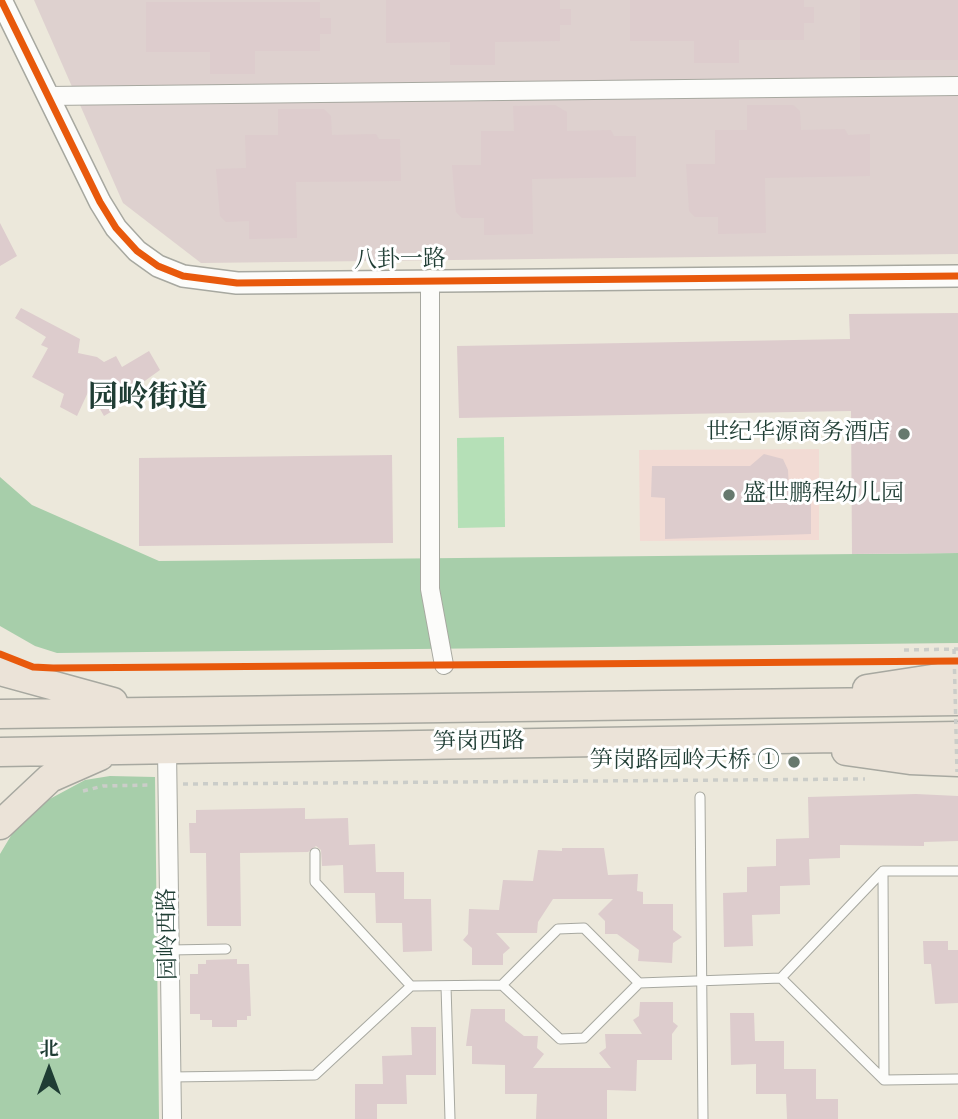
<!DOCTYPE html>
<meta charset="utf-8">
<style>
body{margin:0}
#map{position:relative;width:958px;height:1119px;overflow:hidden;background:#ece8db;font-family:Cardo,"Noto Serif SC",serif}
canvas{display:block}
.north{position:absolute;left:14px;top:1035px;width:70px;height:70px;-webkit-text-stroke:5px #fff;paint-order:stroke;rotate:0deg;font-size:19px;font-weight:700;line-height:28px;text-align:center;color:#1f3d34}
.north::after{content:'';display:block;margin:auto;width:24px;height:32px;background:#1f3d34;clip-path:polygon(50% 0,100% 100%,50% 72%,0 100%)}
</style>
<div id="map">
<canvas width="958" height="1119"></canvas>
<div class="north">北</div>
</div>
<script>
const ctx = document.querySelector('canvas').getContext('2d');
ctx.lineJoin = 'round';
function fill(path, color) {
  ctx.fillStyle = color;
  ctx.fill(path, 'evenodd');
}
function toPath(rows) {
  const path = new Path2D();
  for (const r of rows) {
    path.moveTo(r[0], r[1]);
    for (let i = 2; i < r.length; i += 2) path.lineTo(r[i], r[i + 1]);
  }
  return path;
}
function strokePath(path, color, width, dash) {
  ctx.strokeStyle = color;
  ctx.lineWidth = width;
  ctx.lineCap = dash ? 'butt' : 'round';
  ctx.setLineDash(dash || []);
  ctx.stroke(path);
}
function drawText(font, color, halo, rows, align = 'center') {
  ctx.font = font + ' Cardo,"Noto Serif SC",serif';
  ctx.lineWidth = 6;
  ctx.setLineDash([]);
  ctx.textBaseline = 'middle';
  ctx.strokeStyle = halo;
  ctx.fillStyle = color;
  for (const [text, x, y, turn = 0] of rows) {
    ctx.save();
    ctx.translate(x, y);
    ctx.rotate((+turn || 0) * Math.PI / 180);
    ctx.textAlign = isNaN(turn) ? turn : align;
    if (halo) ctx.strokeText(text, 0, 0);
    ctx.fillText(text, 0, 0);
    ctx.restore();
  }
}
fill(toPath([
 [819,449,819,540,640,541,639,450]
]), '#f2dbd4');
fill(toPath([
 [34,0,958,0,958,254,201,263,123,203]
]), '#ded1cf');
fill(toPath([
 [504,437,505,527,458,528,457,438]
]), '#b5e0b7');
fill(toPath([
 [0,477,32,505,159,561,958,553,958,643,57,653,35,646,0,626],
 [110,776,155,777,159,1119,0,1119,0,854,15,829,46,801,85,780]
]), '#a7ceaa');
fill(toPath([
 [386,0,560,0,560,9,571,9,571,25,560,25,560,41,495,42,495,65,450,65,450,42,386,43],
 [630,0,804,0,804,7,814,7,814,23,804,23,804,40,739,40,739,63,694,63,694,41,630,41],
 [860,0,958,0,958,60,860,60],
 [146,2,320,2,320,18,331,18,331,34,320,34,320,51,255,51,255,74,210,74,210,52,146,52],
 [555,105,567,112,567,131,611,130,614,136,636,136,636,177,532,179,533,234,484,235,484,218,462,218,456,212,452,165,481,165,481,131,514,131,513,106],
 [747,105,793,105,800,111,801,130,845,129,848,135,870,134,870,176,765,178,766,233,718,234,718,217,695,217,689,211,686,164,715,164,715,130,747,130],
 [278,109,324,109,331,116,332,135,376,134,379,139,400,139,401,181,296,182,297,238,249,239,249,221,226,222,220,216,216,169,246,168,245,135,278,135],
 [0,223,17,256,0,266],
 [21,308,80,339,78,353,97,357,104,362,116,356,122,367,149,351,160,370,135,388,137,390,116,403,119,407,104,416,89,390,77,416,60,407,64,394,32,377,48,348,41,345,46,337,15,318],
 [958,313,958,553,852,554,851,411,459,418,457,346,850,339,849,314],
 [764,454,783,459,788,470,789,488,803,489,803,501,811,501,811,534,665,539,665,498,651,497,652,466,750,466],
 [392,455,393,543,139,546,139,458],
 [916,794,958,796,958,841,924,842,924,846,840,845,840,858,809,859,810,885,780,886,780,914,752,915,753,946,724,947,723,893,747,892,747,867,776,866,776,839,809,838,808,797],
 [305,808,305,819,348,818,349,845,375,844,376,872,404,872,404,899,431,899,432,951,403,952,402,923,376,923,375,893,344,893,343,865,322,866,321,850,316,846,308,852,240,853,241,926,207,926,206,853,190,853,189,823,196,823,196,810],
 [562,848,604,848,608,875,638,874,637,891,643,892,643,904,673,904,673,930,682,937,673,943,672,963,638,961,639,950,617,934,605,934,605,921,598,914,613,899,553,899,538,922,537,933,496,933,510,948,503,954,503,965,472,965,472,948,463,940,468,934,469,909,499,910,503,880,533,881,538,850,562,851],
 [923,941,948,941,948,950,958,950,958,1003,935,1004,931,964,924,964],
 [237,959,237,964,249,964,251,1016,247,1016,247,1020,237,1020,237,1027,212,1027,212,1020,200,1020,200,1014,190,1014,190,974,198,974,198,964,206,964,206,960],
 [640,1002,673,1002,673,1022,678,1026,672,1034,672,1060,637,1060,636,1091,607,1090,607,1119,536,1119,537,1094,505,1094,505,1065,472,1064,472,1046,466,1046,471,1009,505,1009,505,1021,524,1036,538,1036,537,1048,544,1054,533,1068,611,1068,599,1053,606,1048,605,1034,642,1034,633,1020,639,1016],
 [730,1013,754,1013,755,1041,784,1041,784,1069,816,1069,816,1099,838,1099,838,1119,787,1119,786,1094,756,1094,756,1064,731,1065],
 [411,1027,436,1027,436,1075,406,1075,407,1104,377,1104,377,1119,355,1119,355,1084,383,1084,382,1056,412,1055]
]), '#ddcccd');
const service = toPath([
 [700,797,703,1119],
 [315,853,315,882,411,986],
 [883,871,884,1080],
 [584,928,639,983,584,1038,560,1039,502,985,558,929,584,928],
 [170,950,226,949],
 [781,978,884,1080,958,1079],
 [639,983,781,978,883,871,958,871],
 [446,986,450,1119],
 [171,1077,315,1075,411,986,502,985]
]);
const minor = toPath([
 [48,96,958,86],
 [430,279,430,589,444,665],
 [167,749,172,1119]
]);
const tertiary = toPath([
 [1,0,100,202,116,228,137,251,158,266,183,276,237,283,958,276]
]);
const primary = toPath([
 [0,671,113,702],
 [867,689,958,675],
 [0,714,958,701],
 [846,751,910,760,958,762],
 [0,752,958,736],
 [0,825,50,778,100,756]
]);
strokePath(service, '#a7a8a0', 11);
strokePath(minor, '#a7a8a0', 20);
strokePath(tertiary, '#a7a8a0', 24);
strokePath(primary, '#a7a8a0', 31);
strokePath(toPath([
 [904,650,958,649],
 [461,664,875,662],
 [84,668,426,665],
 [183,784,865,779],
 [83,791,103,786,152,785]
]), '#cbcdc9', 3.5, [5, 5]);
strokePath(service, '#fcfcfa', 9);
strokePath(minor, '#fcfcfa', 18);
strokePath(tertiary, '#fcfcfa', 21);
strokePath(primary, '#ebe3d8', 28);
strokePath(toPath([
 [954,649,957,772]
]), '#cbcdc9', 3.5, [5, 5]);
strokePath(toPath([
 [1,0,100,202,116,228,137,251,158,266,183,276,237,283,958,276],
 [0,654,33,667,53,668,958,661]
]), '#e8590c', 7);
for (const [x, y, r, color] of [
 [904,434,7,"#67796e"],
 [729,495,7,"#67796e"],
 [794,762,7,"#67796e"]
]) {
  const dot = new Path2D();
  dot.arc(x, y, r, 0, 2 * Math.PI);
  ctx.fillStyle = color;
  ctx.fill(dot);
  strokePath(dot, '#fff', 2.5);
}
drawText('23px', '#1f3d34', '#fff', [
 ["八卦一路",400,261,-1],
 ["笋岗西路",479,743,-1],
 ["园岭西路",169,934,-91]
]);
drawText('23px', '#1f3d34', '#fff', [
 ["世纪华源商务酒店",890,434],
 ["盛世鹏程幼儿园",743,495,"left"],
 ["笋岗路园岭天桥 ①",780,762]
], 'right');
drawText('bold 30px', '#1f3d34', '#fff', [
 ["园岭街道",148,399]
]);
</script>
